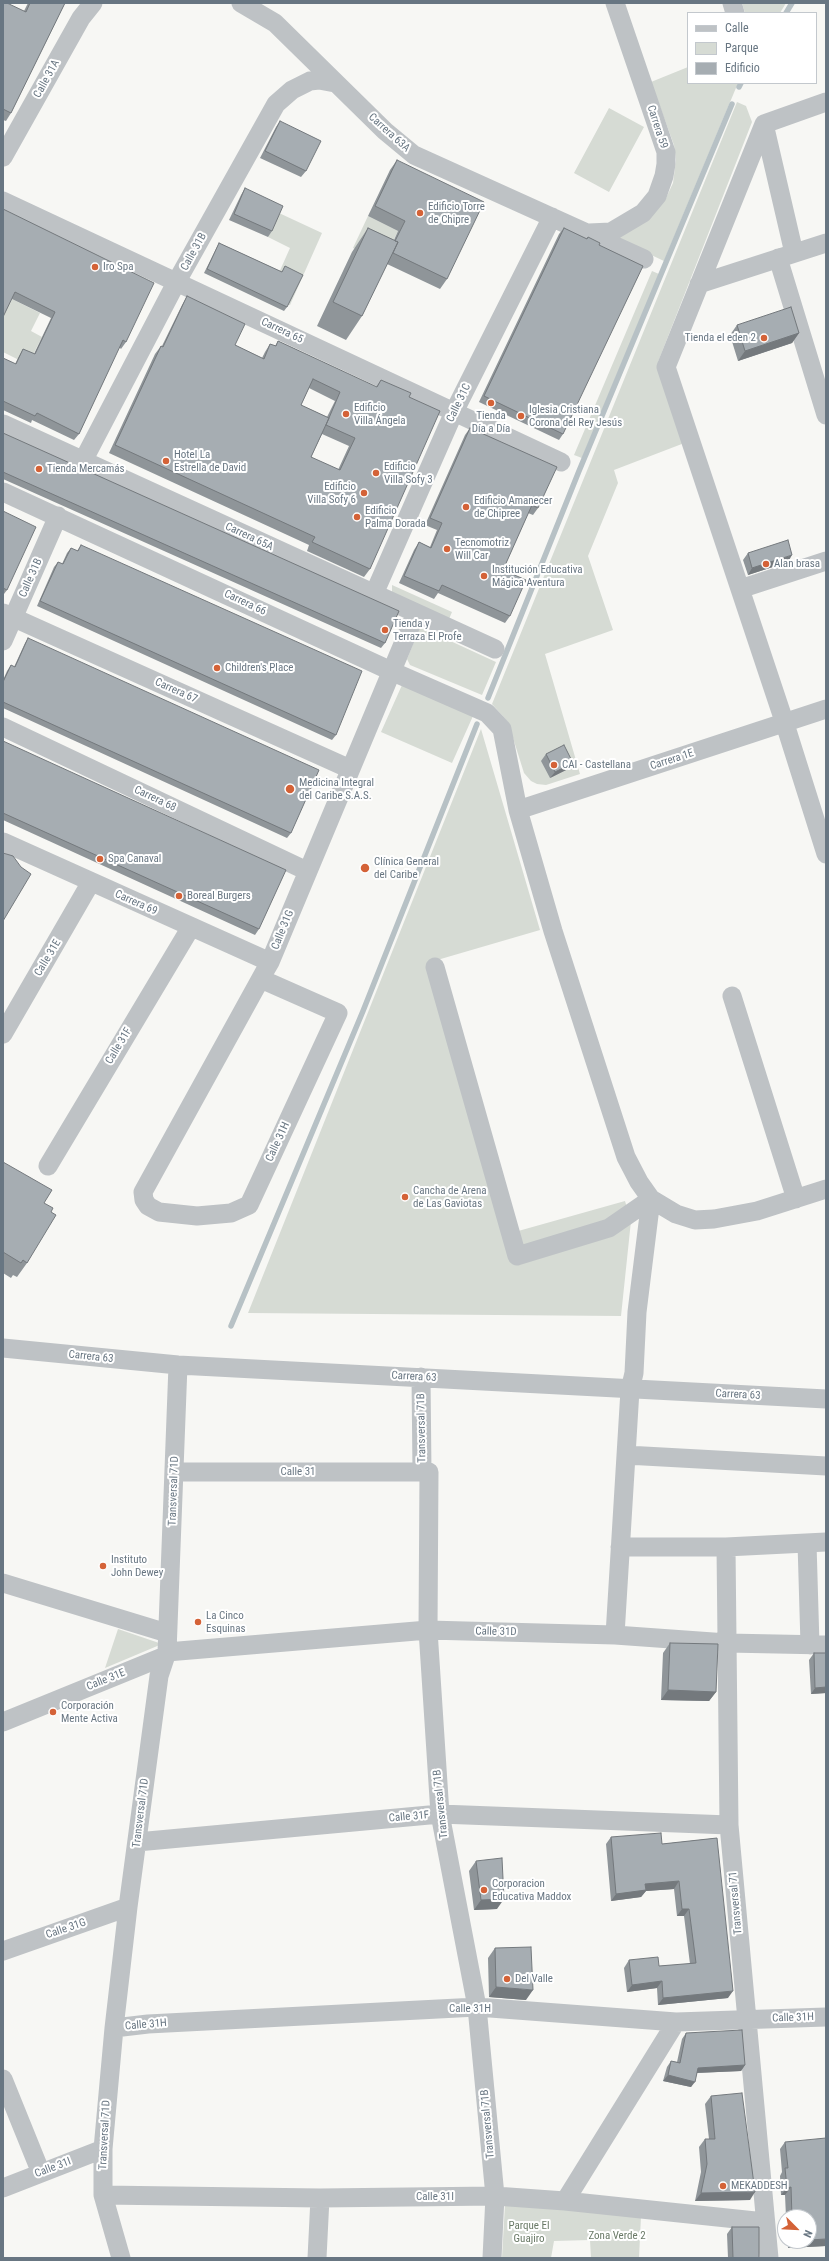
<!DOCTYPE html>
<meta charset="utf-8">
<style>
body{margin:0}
#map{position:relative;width:829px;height:2261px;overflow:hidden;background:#f7f7f4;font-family:"Roboto Condensed",sans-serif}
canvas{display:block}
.frame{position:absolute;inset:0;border:4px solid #687682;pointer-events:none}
.legend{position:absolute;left:687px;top:12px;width:130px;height:72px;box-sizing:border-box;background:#fff;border:1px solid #c3c8cd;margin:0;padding:5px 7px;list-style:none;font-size:12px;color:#687682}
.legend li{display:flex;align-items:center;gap:8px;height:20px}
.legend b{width:20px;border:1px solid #c3c8cd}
.north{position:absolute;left:777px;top:2209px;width:40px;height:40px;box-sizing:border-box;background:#fff;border:1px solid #c3c8cd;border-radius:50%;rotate:114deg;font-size:11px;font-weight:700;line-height:16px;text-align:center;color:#687682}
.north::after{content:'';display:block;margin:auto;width:14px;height:18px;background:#d46237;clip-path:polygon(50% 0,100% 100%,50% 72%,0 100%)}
</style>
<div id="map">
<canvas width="829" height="2261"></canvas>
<div class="frame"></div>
<ul class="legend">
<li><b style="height:5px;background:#bec2c5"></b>Calle</li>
<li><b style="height:11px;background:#d6dbd4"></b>Parque</li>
<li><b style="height:11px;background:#a6adb2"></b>Edificio</li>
</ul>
<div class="north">N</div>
</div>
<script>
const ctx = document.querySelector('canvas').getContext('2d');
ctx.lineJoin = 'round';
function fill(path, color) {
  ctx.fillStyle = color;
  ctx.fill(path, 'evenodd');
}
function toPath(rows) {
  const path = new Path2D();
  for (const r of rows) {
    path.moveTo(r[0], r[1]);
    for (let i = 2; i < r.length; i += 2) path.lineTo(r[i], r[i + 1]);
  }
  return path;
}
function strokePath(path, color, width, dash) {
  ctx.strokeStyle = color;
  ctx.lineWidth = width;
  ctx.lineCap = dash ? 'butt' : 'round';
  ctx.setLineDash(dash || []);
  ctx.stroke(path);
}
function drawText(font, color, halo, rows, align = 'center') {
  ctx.font = font + ' "Roboto Condensed",sans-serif';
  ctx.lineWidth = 4;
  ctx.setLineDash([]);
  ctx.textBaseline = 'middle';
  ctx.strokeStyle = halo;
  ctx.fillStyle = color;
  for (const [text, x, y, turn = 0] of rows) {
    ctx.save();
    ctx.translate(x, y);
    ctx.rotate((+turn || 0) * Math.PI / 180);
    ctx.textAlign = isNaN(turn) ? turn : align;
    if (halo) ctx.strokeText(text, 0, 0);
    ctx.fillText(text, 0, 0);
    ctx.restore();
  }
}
fill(toPath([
 [742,3,786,3,780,13,745,13],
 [688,67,688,83,738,83,664,261,613,237,666,198,673,183,676,160,674,145,651,82],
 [737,102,746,106,752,122,658,362,687,442,614,470,618,483,588,556,613,630,545,654,580,774,546,785,537,784,531,781,524,773,508,722,492,704],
 [609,108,644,127,609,192,574,173],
 [279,213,322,233,290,305,266,302,290,248,268,237],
 [368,216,398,231,383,262,353,248],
 [652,271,659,274,582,458,574,455],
 [10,298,40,313,31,331,42,337,30,361,17,359,3,352,3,314],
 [392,585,452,612,449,619,392,592],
 [420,627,496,662,482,695,410,665,407,659],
 [402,685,473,716,452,763,381,732],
 [481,729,540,930,427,963,504,1235,625,1201,631,1221,621,1316,248,1313],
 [118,1629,162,1644,105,1668],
 [505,2204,641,2216,639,2258,591,2258,590,2240,554,2241,551,2258,502,2258]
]), '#d6dbd4');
strokePath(toPath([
 [786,13,792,3],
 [739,87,741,83],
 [488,698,579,471,732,104],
 [231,1326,363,1011,477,724]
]), '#b7c1c5', 5.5);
strokePath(toPath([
 [241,3,275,23,385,131,414,155,644,259],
 [732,3,735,13],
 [764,124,666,367,785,724,826,854],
 [764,124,794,253],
 [764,124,826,102],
 [3,157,81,18,93,3],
 [3,201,561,462],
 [589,233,611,232,643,213,657,196,664,176,666,164,666,152,615,3],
 [778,258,826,415],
 [699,284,826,243],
 [3,424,495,649],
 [83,461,177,281,276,104,292,90,310,81,319,80,335,83],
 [3,492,391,671,487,713,502,729,518,810,553,931,626,1157,639,1182,651,1199,637,1312,634,1373,630,1390,615,1635],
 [740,589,826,561],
 [374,594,454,412,552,217],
 [3,613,350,769],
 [3,641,58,516],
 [3,727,307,871],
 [518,810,826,709],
 [3,842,270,962],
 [435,967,517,1256,609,1228,651,1199,676,1214,695,1220,714,1219,757,1211,826,1189],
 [261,979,338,1013,249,1205,231,1213,197,1216,159,1212,148,1206,144,1200,143,1192,266,969,270,962,416,613],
 [732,996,796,1199],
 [3,1034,91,882],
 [48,1166,191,927],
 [3,1348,178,1365,826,1399],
 [421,1377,422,1472,429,1472,428,1630,440,1814,477,2007,495,2196,492,2258],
 [626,1455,826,1466],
 [175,1472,422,1472],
 [807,1543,810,1645],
 [620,1547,726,1547,826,1542],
 [726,1547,729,1825,769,2258],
 [3,1583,167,1633],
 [167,1652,428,1630,615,1635,727,1643,826,1645],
 [3,1722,165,1656],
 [137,1842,440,1814,729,1825],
 [3,1951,128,1907],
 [114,2028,148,2024,477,2007,676,2022,826,2017],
 [3,2079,41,2173],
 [3,2188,103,2149],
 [103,2195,320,2198,495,2196,565,2201,765,2222],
 [565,2201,676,2022],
 [121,2258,103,2195,103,2149,114,2028,128,1907,159,1676,167,1652,178,1365],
 [317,2258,320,2198]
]), '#bec2c5', 19);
fill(toPath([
 [3,3,24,11,28,3,65,3,11,113,6,121,3,120],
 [280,121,306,171,301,177,260,158,276,127],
 [397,160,447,279,440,289,387,264,362,316,346,340,317,326,352,252,368,228,394,240,398,231,368,216,390,170],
 [245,188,272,231,268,237,229,220,241,195],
 [3,209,126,342,121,349,119,347,79,434,74,440,32,420,31,423,3,410,3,358,15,364,19,356,23,349,34,354,51,318,12,299],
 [564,228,586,239,588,237,599,245,563,434,559,440,479,402,559,234],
 [219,243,282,272,285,266,287,307,284,311,204,273],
 [187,296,235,345,262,358,265,352,270,344,275,346,278,341,376,387,381,380,409,397,370,569,364,577,307,551,309,545,109,453,155,354,161,346,162,346,182,305],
 [309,388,335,401,327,417,301,405],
 [322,434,349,446,338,470,311,457],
 [737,325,799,333,792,343,738,361,730,335],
 [470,428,538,508,533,515,528,513,503,570,510,616,505,623,438,593,434,599,399,583,414,550,419,542,430,547,437,530,425,525,465,435],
 [3,433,385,643,381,648,3,479],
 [3,511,7,590,4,594,3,594],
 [81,545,336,735,332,740,37,606,54,567,58,562,62,564,67,553,71,548,77,551],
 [748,553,788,562,748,575,743,560],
 [28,638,291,833,287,838,3,708,3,680,7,671,11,665,14,667,25,643],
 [3,741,259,929,255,935,3,820],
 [546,754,573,763,568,769,550,778,541,761],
 [3,1162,44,1203,27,1263,17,1277,13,1275,11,1278,3,1273],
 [670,1643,716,1692,709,1701,661,1700,663,1653],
 [814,1653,826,1653,826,1693,811,1694,809,1660],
 [611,1837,662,1844,717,1838,728,1998,658,2005,657,1988,627,1992,624,1968,629,1960,659,1966,690,1964,684,1916,677,1916,674,1889,646,1891,641,1897,611,1901,606,1844],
 [476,1861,497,1909,474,1910,469,1871],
 [495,1948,526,2000,489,1997,488,1958],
 [686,2033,745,2065,741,2071,697,2073,691,2087,663,2081,667,2067,671,2061,677,2062,682,2039],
 [711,2096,750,2200,695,2201,701,2172,699,2147,705,2139,709,2139,705,2104],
 [785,2142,826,2246,788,2248,788,2241,809,2241,809,2217,786,2217,785,2195,781,2195,780,2176,782,2172,780,2149],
 [732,2227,759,2258,728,2258,727,2234]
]), '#8f9599');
fill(toPath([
 [799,333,792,343,738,361,745,351],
 [792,555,788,562,748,575,752,568],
 [573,763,568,769,550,778,555,772],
 [826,1687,826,1693,811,1694,815,1688],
 [668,1690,716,1692,709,1701,661,1700],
 [679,1881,674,1889,646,1891,641,1897,611,1901,616,1894,645,1884],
 [504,1899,497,1909,474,1910,481,1900],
 [682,1909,689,1909,684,1916,677,1916],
 [662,1981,657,1988,627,1992,632,1985],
 [496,1987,533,1990,526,2000,489,1997],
 [733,1991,728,1998,658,2005,663,1998],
 [745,2065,741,2071,694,2073,698,2068],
 [668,2075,695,2082,691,2087,663,2081],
 [791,2187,785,2195,781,2195,787,2188],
 [755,2192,750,2200,695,2201,701,2193],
 [826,2239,826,2246,788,2248,793,2241,809,2241,809,2240]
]), '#74797d');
const building = toPath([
 [3,3,7,3,26,12,30,3,65,3,11,113,3,109,3,3],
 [280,121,321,141,306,171,265,151,280,121],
 [397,160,484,202,447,279,393,253,398,242,395,241,405,221,375,206,397,160],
 [245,188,283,206,272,231,234,214,245,188],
 [3,209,154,283,126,342,123,340,79,434,37,413,35,416,3,401,3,358,16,364,23,349,35,354,55,312,15,292,3,317,3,209],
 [368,228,398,242,362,316,333,302,368,228],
 [564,228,587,239,588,237,600,243,599,245,643,266,563,434,484,396,564,228],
 [219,243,282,272,285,266,303,275,287,307,207,269,219,243],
 [187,296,245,324,235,345,264,359,270,344,276,346,278,341,377,387,381,380,411,393,409,397,440,411,370,569,312,542,315,537,115,445,161,346,163,347,187,296],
 [313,379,340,392,326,425,355,438,340,470,311,457,329,418,301,405,313,379],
 [791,307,799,333,745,351,737,325,791,307],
 [470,428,557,467,538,508,532,505,503,570,526,580,510,616,442,585,439,591,404,576,419,542,431,548,442,523,430,518,470,428],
 [3,433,399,611,385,643,3,472,3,433],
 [3,511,36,527,7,590,3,588,3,511],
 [788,540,792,555,752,568,748,553,788,540],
 [81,545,362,671,336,735,40,601,58,562,63,564,71,548,78,551,81,545],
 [28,638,319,770,291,833,3,702,3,682,11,665,15,667,28,638],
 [3,741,286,870,259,929,3,813,3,741],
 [564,745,573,763,555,772,546,754,564,745],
 [3,853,13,856,21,867,31,874,3,921,3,853],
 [3,1162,52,1190,44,1203,53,1208,51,1212,56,1215,27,1263,23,1260,21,1263,3,1252,3,1162],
 [670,1643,718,1644,716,1692,668,1690,670,1643],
 [814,1653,826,1653,826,1687,815,1688,814,1653],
 [661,1833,662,1844,717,1838,733,1991,663,1998,662,1981,632,1985,629,1960,658,1957,659,1966,696,1963,689,1909,682,1909,679,1881,645,1884,646,1890,616,1894,611,1837,661,1833],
 [502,1858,504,1899,481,1900,476,1861,502,1858],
 [531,1947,533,1990,496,1987,495,1948,531,1947],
 [742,2030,745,2065,698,2068,695,2082,668,2075,671,2061,680,2063,686,2033,742,2030],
 [742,2093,755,2192,701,2193,707,2164,705,2139,715,2139,711,2096,742,2093],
 [826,2138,826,2239,809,2240,809,2217,792,2217,791,2187,787,2188,785,2168,788,2168,785,2142,826,2138],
 [732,2227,759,2227,759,2258,733,2258,732,2227]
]);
fill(building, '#a6adb2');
strokePath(building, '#74797d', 1);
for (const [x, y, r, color] of [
 [420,213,4,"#d46237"],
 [95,267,4,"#d46237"],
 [764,338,4,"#d46237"],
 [491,403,4,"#d46237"],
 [346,414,4,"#d46237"],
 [521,416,4,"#d46237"],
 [166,461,4,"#d46237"],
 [39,469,4,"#d46237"],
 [376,473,4,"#d46237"],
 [364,493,4,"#d46237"],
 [466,507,4,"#d46237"],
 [357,517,4,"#d46237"],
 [447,549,4,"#d46237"],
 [766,564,4,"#d46237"],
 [484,576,4,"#d46237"],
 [385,630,4,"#d46237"],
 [217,668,4,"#d46237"],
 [554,765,4,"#d46237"],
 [290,789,5,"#d46237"],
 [100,859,4,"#d46237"],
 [365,868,5,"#d46237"],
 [179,896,4,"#d46237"],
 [405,1197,4,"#d46237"],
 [103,1566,4,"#d46237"],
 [198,1622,4,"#d46237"],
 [53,1712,4,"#d46237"],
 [484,1890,4,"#d46237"],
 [507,1979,4,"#d46237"],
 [723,2186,4,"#d46237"]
]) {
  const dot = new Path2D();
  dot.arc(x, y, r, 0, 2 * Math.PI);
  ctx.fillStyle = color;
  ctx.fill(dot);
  strokePath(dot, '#fff', 1.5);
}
drawText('11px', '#687682', '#fff', [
 ["Calle 31A",47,79,-61],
 ["Carrera 59",657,127,72],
 ["Carrera 63A",389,133,42],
 ["Calle 31B",194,252,-61],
 ["Carrera 65",282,331,25],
 ["Calle 31C",459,403,-64],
 ["Carrera 65A",249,537,25],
 ["Calle 31B",31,578,-66],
 ["Carrera 66",245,603,25],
 ["Carrera 67",176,691,24],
 ["Carrera 1E",672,760,-18],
 ["Carrera 68",155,799,25],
 ["Carrera 69",136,903,24],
 ["Calle 31G",283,930,-68],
 ["Calle 31E",48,958,-59],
 ["Calle 31F",119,1046,-59],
 ["Calle 31H",278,1142,-65],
 ["Carrera 63",91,1357,6],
 ["Carrera 63",414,1377,3],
 ["Carrera 63",738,1395,3],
 ["Transversal 71B",422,1428,-91],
 ["Calle 31",298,1472],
 ["Transversal 71D",174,1491,-88],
 ["Calle 31D",496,1632,1],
 ["Calle 31E",106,1680,-22],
 ["Transversal 71B",441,1804,-96],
 ["Transversal 71D",141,1813,-83],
 ["Calle 31F",409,1817,-5],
 ["Transversal 71",736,1903,-95],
 ["Calle 31G",66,1929,-19],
 ["Calle 31H",470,2009],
 ["Calle 31H",793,2018,-2],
 ["Calle 31H",146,2025,-5],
 ["Transversal 71B",488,2124,-95],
 ["Transversal 71D",105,2135,-87],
 ["Calle 31I",53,2168,-21],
 ["Calle 31I",435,2197]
]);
drawText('11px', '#687682', '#fff', [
 ["Edificio Torre",428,207],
 ["de Chipre",428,220],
 ["Iro Spa",103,267],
 ["Tienda el eden 2",756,338,"right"],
 ["Edificio",354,408],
 ["Villa Ángela",354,421],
 ["Iglesia Cristiana",529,410],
 ["Corona del Rey Jesús",529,423],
 ["Tienda",491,416,"center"],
 ["Día a Día",491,429,"center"],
 ["Hotel La",174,455],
 ["Estrella de David",174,468],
 ["Edificio",384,467],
 ["Villa Sofy 3",384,480],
 ["Tienda Mercamás",47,469],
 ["Edificio",356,487,"right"],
 ["Villa Sofy 6",356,500,"right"],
 ["Edificio Amanecer",474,501],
 ["de Chipree",474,514],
 ["Edificio",365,511],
 ["Palma Dorada",365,524],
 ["Tecnomotriz",455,543],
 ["Will Car",455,556],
 ["Alan brasa",774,564],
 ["Institución Educativa",492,570],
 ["Mágica Aventura",492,583],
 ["Tienda y",393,624],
 ["Terraza El Profe",393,637],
 ["Children's Place",225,668],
 ["CAI - Castellana",562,765],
 ["Medicina Integral",299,783],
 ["del Caribe S.A.S.",299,796],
 ["Spa Canaval",108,859],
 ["Clínica General",374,862],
 ["del Caribe",374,875],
 ["Boreal Burgers",187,896],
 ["Cancha de Arena",413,1191],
 ["de Las Gaviotas",413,1204],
 ["Instituto",111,1560],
 ["John Dewey",111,1573],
 ["La Cinco",206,1616],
 ["Esquinas",206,1629],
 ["Corporación",61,1706],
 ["Mente Activa",61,1719],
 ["Corporacion",492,1884],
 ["Educativa Maddox",492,1897],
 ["Del Valle",515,1979],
 ["MEKADDESH",731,2186]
], 'left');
drawText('11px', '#6a7a67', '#fff', [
 ["Parque El",529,2226],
 ["Guajiro",529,2239],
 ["Zona Verde 2",617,2236]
]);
</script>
